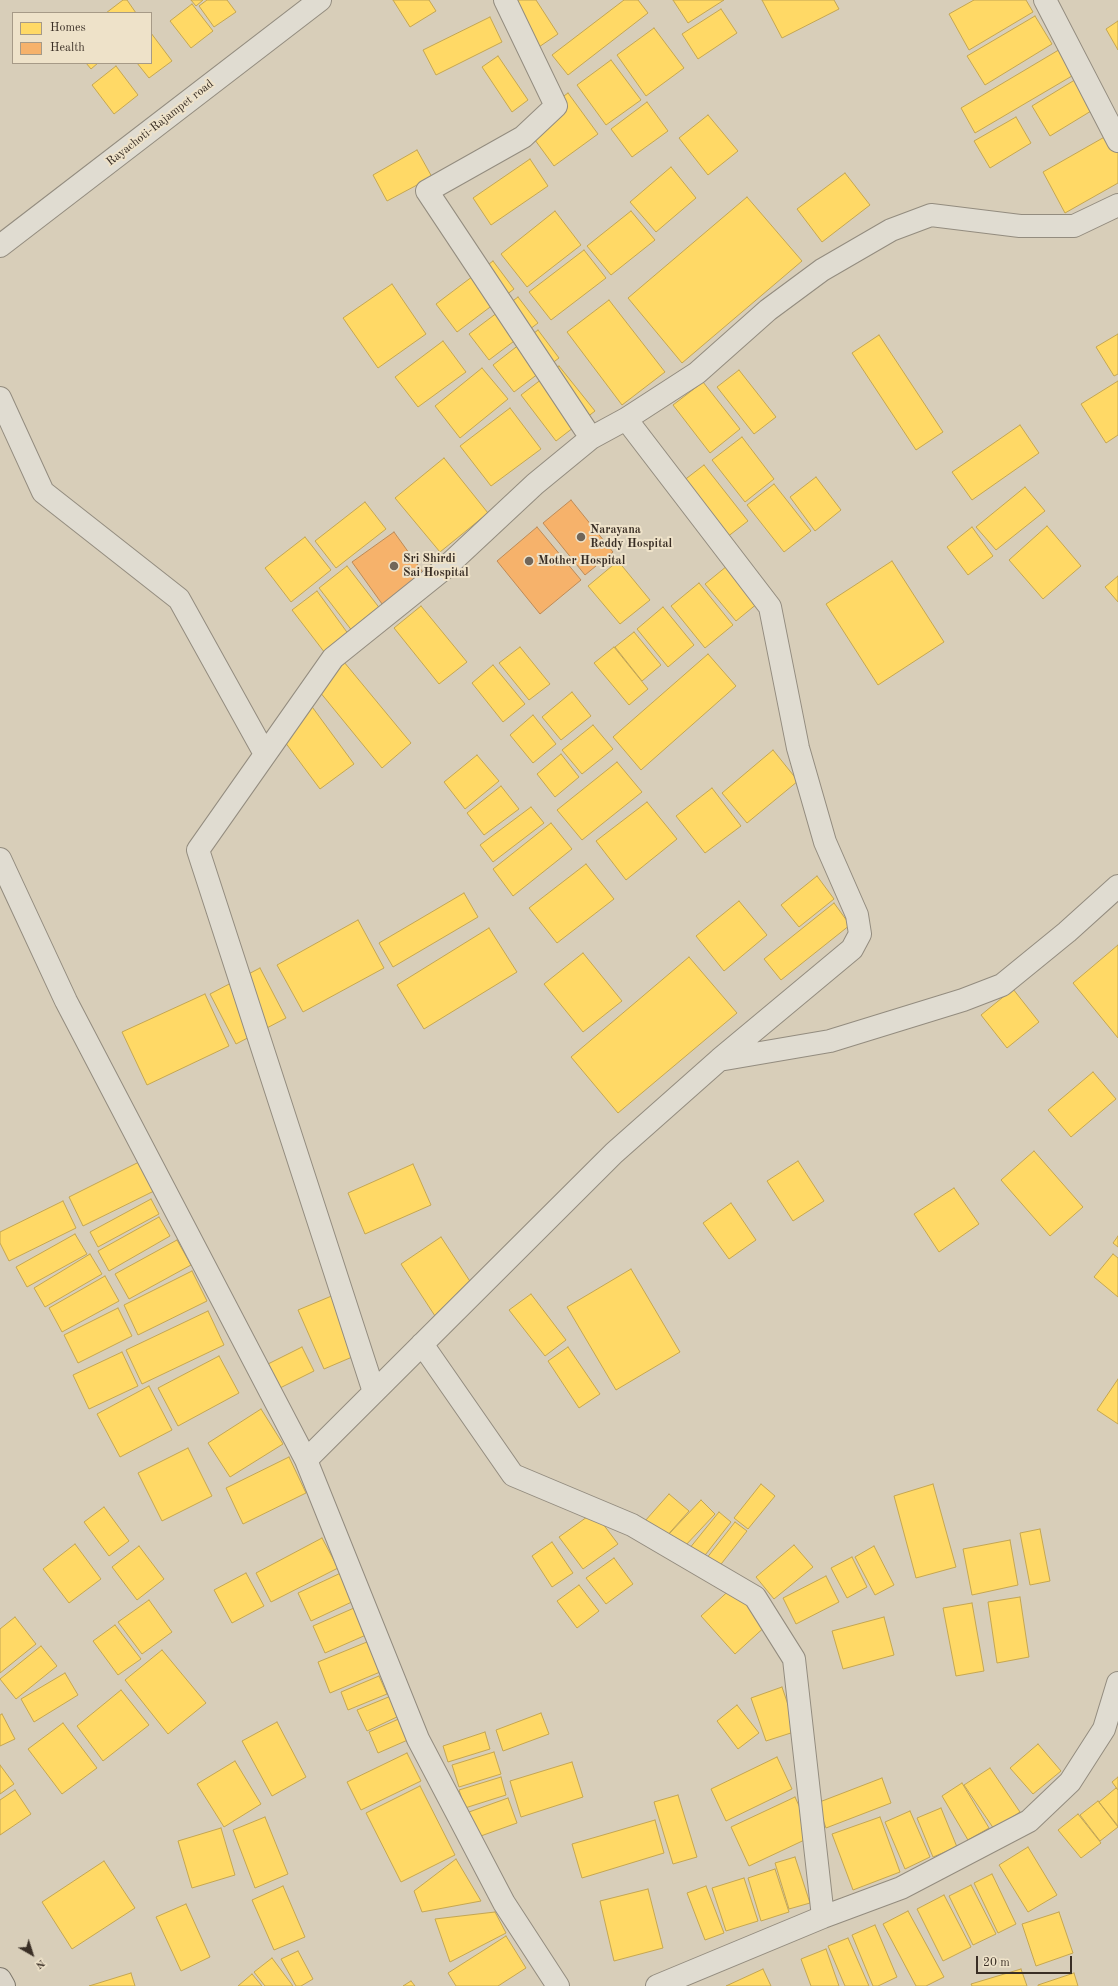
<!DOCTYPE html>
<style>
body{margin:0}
#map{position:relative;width:1118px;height:1986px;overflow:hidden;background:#d8ceb9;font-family:"Old Standard TT",serif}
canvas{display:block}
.legend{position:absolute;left:12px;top:12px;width:140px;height:52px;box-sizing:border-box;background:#eee2c9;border:1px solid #a69a87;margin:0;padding:5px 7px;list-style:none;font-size:12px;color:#392e25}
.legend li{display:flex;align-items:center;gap:8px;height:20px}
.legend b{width:20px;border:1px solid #a69a87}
.north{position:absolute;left:12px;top:1934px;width:40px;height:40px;-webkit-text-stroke:3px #eee2c9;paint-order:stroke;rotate:141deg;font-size:11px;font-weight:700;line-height:16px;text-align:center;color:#392e25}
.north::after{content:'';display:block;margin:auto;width:14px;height:18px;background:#392e25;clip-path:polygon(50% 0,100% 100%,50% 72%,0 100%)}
.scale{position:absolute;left:976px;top:1956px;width:96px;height:18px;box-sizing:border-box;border:2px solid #392e25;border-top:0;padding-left:5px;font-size:12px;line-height:14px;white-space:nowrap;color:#392e25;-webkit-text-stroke:3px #eee2c9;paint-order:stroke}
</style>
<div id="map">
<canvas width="1118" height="1986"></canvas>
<ul class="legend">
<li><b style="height:11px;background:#ffd966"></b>Homes</li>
<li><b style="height:11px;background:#f6b26b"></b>Health</li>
</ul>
<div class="north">N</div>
<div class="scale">20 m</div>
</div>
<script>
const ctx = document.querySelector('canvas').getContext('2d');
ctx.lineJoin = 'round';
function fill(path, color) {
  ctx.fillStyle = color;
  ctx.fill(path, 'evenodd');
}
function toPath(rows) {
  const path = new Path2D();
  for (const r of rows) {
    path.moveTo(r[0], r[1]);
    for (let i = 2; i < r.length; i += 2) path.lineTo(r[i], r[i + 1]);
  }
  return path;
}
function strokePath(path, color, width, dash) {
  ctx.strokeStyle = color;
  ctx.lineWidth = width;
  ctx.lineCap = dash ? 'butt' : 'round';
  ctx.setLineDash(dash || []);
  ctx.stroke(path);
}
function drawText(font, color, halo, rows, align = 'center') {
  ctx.font = font + ' "Old Standard TT",serif';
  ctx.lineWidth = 4;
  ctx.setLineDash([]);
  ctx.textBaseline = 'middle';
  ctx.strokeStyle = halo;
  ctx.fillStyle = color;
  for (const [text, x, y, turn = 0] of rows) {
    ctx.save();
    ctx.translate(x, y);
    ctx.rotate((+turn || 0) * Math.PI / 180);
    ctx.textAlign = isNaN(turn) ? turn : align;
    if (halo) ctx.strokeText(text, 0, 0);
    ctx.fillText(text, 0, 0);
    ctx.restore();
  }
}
const homes = toPath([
 [123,0,127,0,136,13,106,13,123,0],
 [191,0,203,0,196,6,191,0],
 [207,0,227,0,236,12,214,27,199,6,207,0],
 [393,0,429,0,436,11,410,27,393,0],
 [514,0,536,0,558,34,533,51,514,0],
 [624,0,638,0,648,13,568,75,552,55,624,0],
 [673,0,724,0,688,23,673,0],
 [762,0,834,0,839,9,782,38,762,0],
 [974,0,1026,0,1033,12,969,50,949,14,974,0],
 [192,4,213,31,191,48,170,21,192,4],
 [721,9,737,33,698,59,682,34,721,9],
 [1035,16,1052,44,985,85,967,56,1035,16],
 [490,17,502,42,436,75,423,50,490,17],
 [1118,21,1118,50,1106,29,1118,21],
 [654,28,684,68,646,96,617,55,654,28],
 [151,33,172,61,149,78,137,63,151,63,151,33],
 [1062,48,1077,73,975,133,961,108,1062,48],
 [498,56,528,100,512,112,482,67,498,56],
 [611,60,641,100,606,125,577,85,611,60],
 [86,63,98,63,91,69,86,63],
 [116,66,138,95,114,114,92,85,116,66],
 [1078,78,1096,108,1050,136,1032,106,1078,78],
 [568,93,598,134,554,166,524,125,568,93],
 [647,102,668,131,632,157,611,129,647,102],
 [708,115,738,151,708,175,679,138,708,115],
 [1016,117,1031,143,990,168,974,141,1016,117],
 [1108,135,1118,153,1118,183,1065,213,1043,172,1108,135],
 [417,150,432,177,387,201,373,175,417,150],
 [530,159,548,186,491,225,473,198,530,159],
 [671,167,696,198,656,232,630,202,671,167],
 [845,173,870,205,822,242,797,209,845,173],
 [747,197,802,261,682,363,628,298,747,197],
 [555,211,581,245,527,287,501,254,555,211],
 [631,211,655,240,611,275,587,246,631,211],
 [584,250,606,278,551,320,529,292,584,250],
 [493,261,514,289,457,332,436,304,493,261],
 [392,284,426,334,378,368,343,318,392,284],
 [518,297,538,323,489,360,469,334,518,297],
 [609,300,665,372,622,405,567,332,609,300],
 [538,330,559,358,514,392,493,365,538,330],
 [1118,334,1118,374,1114,376,1096,347,1118,334],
 [879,335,943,432,916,450,852,353,879,335],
 [443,341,466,372,418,407,395,377,443,341],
 [559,366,595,411,556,441,521,395,559,366],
 [482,368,508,399,460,438,435,406,482,368],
 [739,370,776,417,754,434,717,387,739,370],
 [1118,381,1118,435,1106,443,1081,404,1118,381],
 [703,382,740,429,710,453,673,405,703,382],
 [510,408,541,449,491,486,460,446,510,408],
 [1020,425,1039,453,972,500,952,472,1020,425],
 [742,437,774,479,745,502,712,460,742,437],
 [444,458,488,513,440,552,395,498,444,458],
 [704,465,748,521,714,547,670,491,704,465],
 [816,477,841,510,815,531,790,497,816,477],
 [774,484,811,531,784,552,747,505,774,484],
 [1025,487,1045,511,996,550,976,527,1025,487],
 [365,502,386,529,336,568,315,541,365,502],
 [1047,526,1081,566,1043,599,1009,560,1047,526],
 [972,527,993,556,968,575,947,547,972,527],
 [305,537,331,570,291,602,265,568,305,537],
 [618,561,650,600,620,624,588,586,618,561],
 [892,561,944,642,878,685,826,604,892,561],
 [347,566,381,610,353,632,319,588,347,566],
 [727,566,758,603,736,621,705,584,727,566],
 [1118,576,1118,602,1105,587,1118,576],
 [699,583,733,625,705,648,671,606,699,583],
 [317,591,349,635,325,653,292,610,317,591],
 [421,606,467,662,439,684,394,628,421,606],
 [663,607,694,645,668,667,637,629,663,607],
 [634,632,661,665,642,681,615,647,634,632],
 [520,647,550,684,529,700,499,663,520,647],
 [614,647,648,689,629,705,594,663,614,647],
 [708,654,736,686,641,770,613,737,708,654],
 [344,662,411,743,382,768,315,686,344,662],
 [493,665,525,704,503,722,472,683,493,665],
 [572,692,591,716,561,740,542,717,572,692],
 [310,704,354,764,320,789,276,730,310,704],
 [533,715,556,744,533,763,510,735,533,715],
 [593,725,613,749,582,774,562,750,593,725],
 [773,750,798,781,747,823,722,793,773,750],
 [561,754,579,777,555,797,537,774,561,754],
 [477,755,499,781,465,809,444,782,477,755],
 [617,762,642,792,582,840,557,810,617,762],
 [501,786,519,809,484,835,467,813,501,786],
 [712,788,741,826,705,853,676,816,712,788],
 [647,802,677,839,626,880,596,841,647,802],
 [531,807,544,823,493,862,480,845,531,807],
 [551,823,572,849,513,896,493,869,551,823],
 [586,864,614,899,557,943,529,908,586,864],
 [817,876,834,899,799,927,781,905,817,876],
 [464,893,478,917,393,967,379,943,464,893],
 [739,901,767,935,724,971,696,936,739,901],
 [834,903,850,925,781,980,764,959,834,903],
 [358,920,384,968,303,1012,277,965,358,920],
 [489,928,517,972,424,1029,397,985,489,928],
 [1118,945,1118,1038,1073,983,1118,945],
 [583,953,622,1001,583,1032,544,984,583,953],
 [689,957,737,1013,618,1113,571,1057,689,957],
 [260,968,286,1018,236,1044,210,994,260,968],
 [1013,989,1039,1022,1007,1048,981,1015,1013,989],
 [205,994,229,1046,147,1085,122,1032,205,994],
 [1093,1072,1116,1099,1071,1137,1048,1110,1093,1072],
 [1034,1151,1083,1207,1050,1236,1001,1180,1034,1151],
 [798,1161,824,1201,793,1221,767,1181,798,1161],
 [139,1162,154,1191,83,1226,69,1197,139,1162],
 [413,1164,431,1205,365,1234,348,1193,413,1164],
 [954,1188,979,1224,939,1252,914,1214,954,1188],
 [151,1199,159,1214,98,1247,90,1232,151,1199],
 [63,1201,76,1228,9,1261,0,1243,0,1232,63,1201],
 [731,1203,756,1240,729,1259,703,1223,731,1203],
 [159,1217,170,1236,109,1271,98,1251,159,1217],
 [75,1234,87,1254,27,1287,16,1267,75,1234],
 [1118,1236,1118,1247,1113,1243,1118,1236],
 [441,1237,477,1292,437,1319,401,1264,441,1237],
 [177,1240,191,1265,129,1299,115,1274,177,1240],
 [90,1254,102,1274,45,1307,34,1288,90,1254],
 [1113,1254,1118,1258,1118,1297,1094,1277,1113,1254],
 [631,1269,680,1352,616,1390,567,1307,631,1269],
 [192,1271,207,1301,138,1335,124,1305,192,1271],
 [105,1276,119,1301,62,1332,49,1308,105,1276],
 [346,1290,371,1349,324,1369,298,1310,346,1290],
 [531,1294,566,1340,545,1356,509,1310,531,1294],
 [118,1308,132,1336,78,1363,64,1335,118,1308],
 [208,1311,224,1345,142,1384,126,1350,208,1311],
 [302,1347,314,1371,272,1392,260,1368,302,1347],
 [568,1347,600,1394,579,1408,548,1361,568,1347],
 [122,1352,138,1386,89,1409,73,1375,122,1352],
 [219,1356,239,1393,178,1426,158,1388,219,1356],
 [1118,1379,1118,1424,1097,1410,1118,1379],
 [149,1386,172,1430,120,1457,97,1414,149,1386],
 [261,1409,283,1444,230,1477,208,1443,261,1409],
 [188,1448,212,1496,162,1521,138,1473,188,1448],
 [289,1457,306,1493,243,1524,226,1488,289,1457],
 [761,1484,775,1496,748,1529,734,1518,761,1484],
 [933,1484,956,1567,916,1578,894,1496,933,1484],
 [669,1494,689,1511,665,1538,645,1521,669,1494],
 [701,1500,715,1514,684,1547,669,1534,701,1500],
 [104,1507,129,1541,109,1556,84,1522,104,1507],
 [594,1512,618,1544,583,1569,559,1537,594,1512],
 [719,1512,731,1522,702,1559,689,1549,719,1512],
 [735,1522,747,1531,718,1568,706,1559,735,1522],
 [1040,1529,1050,1581,1030,1585,1020,1533,1040,1529],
 [322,1538,338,1568,271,1602,256,1573,322,1538],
 [1010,1540,1018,1585,972,1595,963,1549,1010,1540],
 [552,1542,573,1573,552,1587,532,1556,552,1542],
 [75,1544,101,1579,69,1603,43,1569,75,1544],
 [794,1545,813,1567,774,1599,756,1577,794,1545],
 [139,1546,164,1579,137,1600,112,1567,139,1546],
 [874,1546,894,1585,875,1595,855,1557,874,1546],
 [852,1557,867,1587,847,1598,831,1568,852,1557],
 [614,1558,633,1584,606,1604,586,1578,614,1558],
 [343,1572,356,1600,311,1621,298,1593,343,1572],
 [246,1573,264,1606,232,1623,214,1590,246,1573],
 [826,1576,839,1602,796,1624,783,1598,826,1576],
 [579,1585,599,1611,577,1628,557,1601,579,1585],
 [734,1586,768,1624,735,1654,701,1616,734,1586],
 [1020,1597,1029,1657,997,1663,988,1602,1020,1597],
 [149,1600,172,1632,142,1654,118,1622,149,1600],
 [972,1603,984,1671,956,1676,943,1608,972,1603],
 [354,1608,366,1635,325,1653,313,1626,354,1608],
 [15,1617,36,1644,0,1673,0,1629,15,1617],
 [884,1617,894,1655,843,1669,832,1631,884,1617],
 [115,1625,141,1659,118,1675,93,1641,115,1625],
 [367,1642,380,1672,330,1693,318,1662,367,1642],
 [41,1646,57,1666,16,1699,0,1679,41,1646],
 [162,1650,206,1703,168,1734,125,1680,162,1650],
 [65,1673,78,1695,34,1722,21,1699,65,1673],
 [379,1676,387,1694,348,1710,341,1692,379,1676],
 [782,1687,797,1731,766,1741,751,1698,782,1687],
 [121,1690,149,1725,103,1761,77,1726,121,1690],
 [391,1696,399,1716,367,1731,357,1710,391,1696],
 [737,1705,759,1733,738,1749,717,1721,737,1705],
 [541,1713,549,1734,503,1751,496,1730,541,1713],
 [2,1714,15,1739,0,1746,0,1715,2,1714],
 [401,1718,410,1739,378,1753,369,1732,401,1718],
 [277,1722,306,1777,272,1796,242,1741,277,1722],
 [63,1723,97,1768,62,1794,28,1749,63,1723],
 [485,1732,490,1749,448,1762,443,1746,485,1732],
 [1038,1744,1061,1771,1033,1794,1010,1768,1038,1744],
 [494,1752,501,1774,459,1787,452,1765,494,1752],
 [407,1753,421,1781,361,1810,347,1782,407,1753],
 [777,1757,792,1789,726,1821,711,1789,777,1757],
 [235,1761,261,1804,224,1827,197,1784,235,1761],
 [572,1762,583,1797,521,1817,510,1781,572,1762],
 [0,1765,14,1784,0,1794,0,1765],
 [990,1768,1020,1812,994,1829,964,1785,990,1768],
 [501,1777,506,1795,465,1808,459,1790,501,1777],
 [1118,1777,1118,1790,1112,1782,1118,1777],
 [882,1778,891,1803,826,1828,817,1803,882,1778],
 [962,1783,989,1828,968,1840,942,1796,962,1783],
 [420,1786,455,1855,401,1882,366,1813,420,1786],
 [1116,1788,1118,1790,1118,1826,1099,1802,1116,1788],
 [15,1790,31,1814,0,1835,0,1800,15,1790],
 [678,1795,697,1857,673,1864,654,1802,678,1795],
 [795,1797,813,1836,749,1866,731,1827,795,1797],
 [508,1798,517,1823,478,1837,469,1812,508,1798],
 [1098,1801,1118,1827,1100,1841,1080,1815,1098,1801],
 [941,1808,957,1847,933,1857,917,1818,941,1808],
 [910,1811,930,1857,905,1869,885,1822,910,1811],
 [1078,1814,1101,1843,1081,1858,1058,1830,1078,1814],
 [265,1817,288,1874,255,1888,233,1830,265,1817],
 [880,1817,900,1872,853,1890,832,1834,880,1817],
 [655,1820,664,1853,582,1878,572,1844,655,1820],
 [221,1828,235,1875,192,1888,178,1841,221,1828],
 [1028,1847,1057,1895,1028,1912,999,1865,1028,1847],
 [795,1857,810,1903,789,1909,775,1863,795,1857],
 [456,1859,481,1901,422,1912,414,1891,456,1859],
 [104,1861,135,1908,72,1949,42,1902,104,1861],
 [775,1869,789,1912,761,1921,748,1878,775,1869],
 [992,1874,1016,1924,998,1933,974,1883,992,1874],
 [744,1878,758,1921,726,1931,712,1888,744,1878],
 [971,1885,996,1934,973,1945,949,1896,971,1885],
 [283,1886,305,1937,274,1950,252,1900,283,1886],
 [706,1886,724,1933,705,1940,687,1893,706,1886],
 [648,1889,663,1948,614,1961,600,1901,648,1889],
 [944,1895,971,1947,943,1961,917,1909,944,1895],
 [186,1904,210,1957,181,1971,156,1917,186,1904],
 [908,1911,944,1977,926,1986,916,1986,883,1924,908,1911],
 [495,1912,506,1933,450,1962,435,1919,495,1912],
 [1059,1912,1073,1953,1036,1966,1022,1924,1059,1912],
 [875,1925,897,1977,878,1986,873,1986,852,1935,875,1925],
 [506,1936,526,1968,498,1986,456,1986,448,1973,506,1936],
 [848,1938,869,1986,845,1986,828,1946,848,1938],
 [826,1949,839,1986,811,1986,801,1959,826,1949],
 [298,1951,313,1979,301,1986,296,1986,281,1959,298,1951],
 [272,1958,293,1986,265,1986,254,1972,272,1958],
 [763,1969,771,1986,726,1986,763,1969],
 [1021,1969,1027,1986,972,1986,971,1984,1021,1969],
 [131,1973,135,1986,89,1986,131,1973],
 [1074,1973,1078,1986,1038,1986,1038,1985,1074,1973],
 [252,1974,262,1986,238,1986,252,1974],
 [411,1981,415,1986,403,1986,411,1981]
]);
fill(homes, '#ffd966');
strokePath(homes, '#c4a652', 1);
const health = toPath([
 [571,500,613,552,585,575,543,523,571,500],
 [537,527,581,580,540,614,497,561,537,527],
 [394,532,427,578,385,608,352,562,394,532]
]);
fill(health, '#f6b26b');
strokePath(health, '#bd8a56', 1);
const minor = toPath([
 [505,0,556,106,523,137,427,191,591,438],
 [1045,0,1118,141],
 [0,398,43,492,179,599,265,754],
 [626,419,770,607,798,748,825,842,857,915,860,934,852,949,720,1059],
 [0,859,66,1001,306,1460,418,1739,504,1903,558,1986],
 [422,1344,513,1475,632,1525,755,1597,794,1659,823,1917],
 [374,1392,198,850,333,658,445,568,535,484,591,438,626,419,697,373,768,310,822,270,891,230,931,215,1020,226,1074,226,1118,205],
 [306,1460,614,1153,719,1060,830,1041,963,1000,1002,985,1067,932,1118,886],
 [657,1986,823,1917,901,1888,1029,1821,1070,1782,1104,1729,1118,1683]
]);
const tertiary = toPath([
 [0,246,320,0]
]);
const primary = toPath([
 [0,1979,4,1986]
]);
strokePath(minor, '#938c7f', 24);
strokePath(tertiary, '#938c7f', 24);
strokePath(primary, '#7d776b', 24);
strokePath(minor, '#e0dcd1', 22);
strokePath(tertiary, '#e0dcd1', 22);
strokePath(primary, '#dbd5c9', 22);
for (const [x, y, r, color] of [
 [581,537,5,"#716659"],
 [529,561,5,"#716659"],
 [394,566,5,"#716659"]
]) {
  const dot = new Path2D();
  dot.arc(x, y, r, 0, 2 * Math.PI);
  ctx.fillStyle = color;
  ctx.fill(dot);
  strokePath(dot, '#eee2c9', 1.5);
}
drawText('12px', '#392e25', '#eee2c9', [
 ["Rayachoti-Rajampet road",160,123,-38]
]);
drawText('bold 12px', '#392e25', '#eee2c9', [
 ["Narayana",590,530],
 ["Reddy Hospital",590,544],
 ["Sri Shirdi",403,559],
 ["Sai Hospital",403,573],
 ["Mother Hospital",538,561]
], 'left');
</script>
